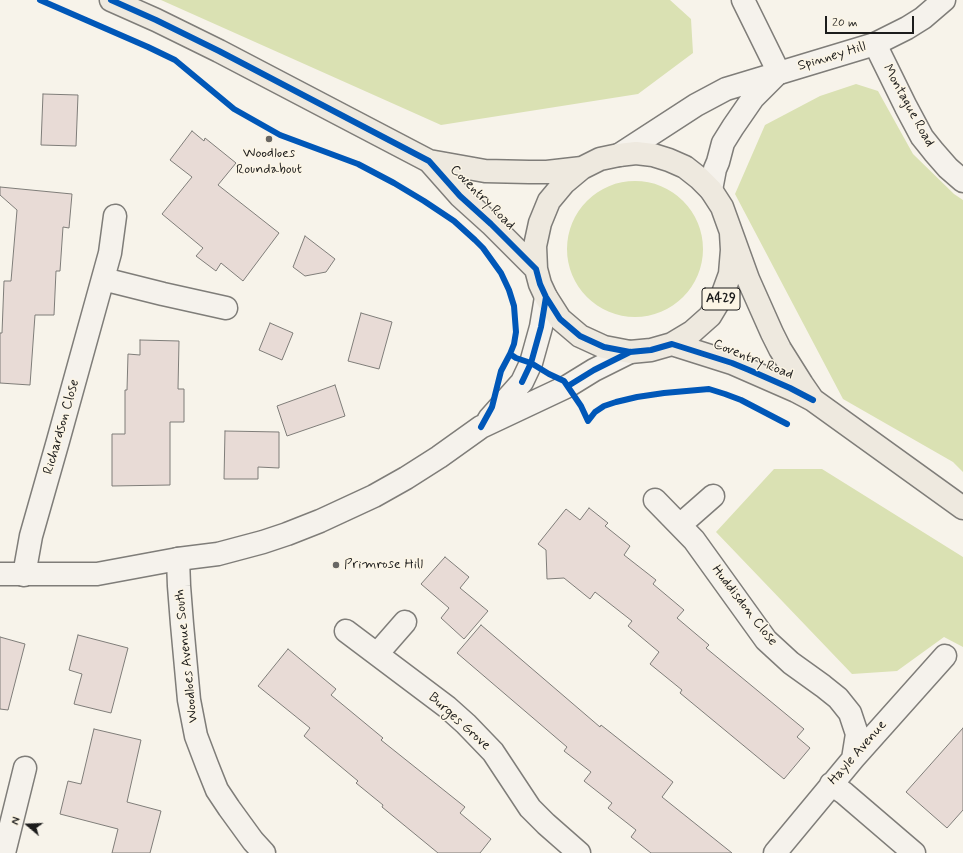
<!DOCTYPE html>
<style>
body{margin:0}
#map{position:relative;width:963px;height:853px;overflow:hidden;background:#f7f3ea;font-family:Mynerve,sans-serif}
canvas{display:block}
.north{position:absolute;left:8px;top:805px;width:40px;height:40px;-webkit-text-stroke:3px #fcf5e5;paint-order:stroke;rotate:289deg;font-size:11px;font-weight:700;line-height:16px;text-align:center;color:#1c1c1c}
.north::after{content:'';display:block;margin:auto;width:14px;height:18px;background:#1c1c1c;clip-path:polygon(50% 0,100% 100%,50% 72%,0 100%)}
.scale{position:absolute;left:825px;top:16px;width:89px;height:18px;box-sizing:border-box;border:2px solid #1c1c1c;border-top:0;padding-left:5px;font-size:12px;line-height:14px;white-space:nowrap;color:#1c1c1c;-webkit-text-stroke:3px #fcf5e5;paint-order:stroke}
</style>
<div id="map">
<canvas width="963" height="853"></canvas>
<div class="north">N</div>
<div class="scale">20 m</div>
</div>
<script>
const ctx = document.querySelector('canvas').getContext('2d');
ctx.lineJoin = 'round';
function fill(path, color) {
  ctx.fillStyle = color;
  ctx.fill(path, 'evenodd');
}
function toPath(rows) {
  const path = new Path2D();
  for (const r of rows) {
    if (r.length === 3) {
      path.moveTo(r[0] + r[2], r[1]);
      path.arc(r[0], r[1], r[2], 0, 2 * Math.PI);
      continue;
    }
    path.moveTo(r[0], r[1]);
    for (let i = 2; i < r.length; i += 2) path.lineTo(r[i], r[i + 1]);
  }
  return path;
}
function strokePath(path, color, width, dash) {
  ctx.strokeStyle = color;
  ctx.lineWidth = width;
  ctx.lineCap = dash ? 'butt' : 'round';
  ctx.setLineDash(dash || []);
  ctx.stroke(path);
}
function drawText(font, color, halo, rows, align = 'center') {
  ctx.font = font + ' Mynerve,sans-serif';
  ctx.lineWidth = 3;
  ctx.setLineDash([]);
  ctx.textBaseline = 'middle';
  ctx.strokeStyle = halo;
  ctx.fillStyle = color;
  for (const [text, x, y, turn = 0] of rows) {
    ctx.save();
    ctx.translate(x, y);
    ctx.rotate((+turn || 0) * Math.PI / 180);
    ctx.textAlign = isNaN(turn) ? turn : align;
    if (halo) ctx.strokeText(text, 0, 0);
    ctx.fillText(text, 0, 0);
    ctx.restore();
  }
}
fill(toPath([
 [161,0,670,0,691,19,693,53,638,94,441,125],
 [856,84,878,91,913,154,954,194,963,200,963,472,953,462,843,399,735,194,765,125,820,96],
 [635,249,68],
 [774,469,822,469,963,557,963,647,944,637,897,671,852,674,716,532]
]), '#dae1b3');
const building = toPath([
 [43,94,78,95,76,146,41,145,43,94],
 [192,131,204,141,205,138,236,163,218,185,279,233,243,281,221,263,216,271,196,256,203,248,162,214,192,177,170,160,192,131],
 [0,187,72,194,69,228,63,227,60,271,56,271,54,315,35,315,30,385,0,383,0,333,2,333,4,281,11,281,17,210,0,195,0,187],
 [305,236,335,259,326,272,305,276,293,267,305,236],
 [361,313,392,322,379,369,348,361,361,313],
 [270,323,293,333,282,360,259,350,270,323],
 [140,340,179,341,178,389,184,389,184,422,170,422,170,485,112,486,112,434,125,434,125,390,127,390,128,354,140,355,140,340],
 [335,385,345,416,287,436,277,406,335,385],
 [225,431,279,432,279,468,258,467,258,479,224,479,225,431],
 [589,508,608,523,605,526,630,546,624,555,656,580,653,584,684,610,677,618,709,645,706,648,804,729,797,737,810,748,784,779,680,693,682,690,650,664,659,652,628,626,632,621,595,592,590,599,564,578,547,579,546,550,538,544,566,509,580,520,589,508],
 [445,557,469,577,460,588,488,611,464,639,441,618,449,608,421,584,445,557],
 [481,625,600,727,601,725,673,782,662,797,732,853,651,853,631,837,636,830,608,808,612,803,584,781,591,772,564,751,567,747,457,653,481,625],
 [78,635,128,648,111,713,74,704,82,674,69,670,78,635],
 [0,637,25,644,8,710,0,709,0,637],
 [288,649,336,689,331,695,383,738,381,740,465,807,460,813,491,839,480,853,438,853,382,807,383,805,356,783,358,781,304,736,310,728,258,686,288,649],
 [963,728,963,810,947,828,906,792,963,728],
 [94,729,141,740,127,802,161,811,150,853,112,853,118,829,60,814,68,781,81,784,94,729]
]);
fill(building, '#e8dbd6');
strokePath(building, '#7f7d79', 1);
const minor = toPath([
 [743,0,779,73],
 [875,44,906,107,922,137,934,152,948,168,963,181],
 [103,279,163,294,226,308],
 [655,500,694,540,766,640,791,663,823,686,838,698,850,713,857,734,853,759],
 [680,525,713,496],
 [178,559,179,586,182,624,189,700,196,736,207,765,217,790,229,808,253,841,264,853],
 [24,575,31,536,58,441,110,253,115,216],
 [346,631,447,707,466,724,493,752,530,808,546,824,579,853],
 [377,654,405,622],
 [831,784,844,793,914,853],
 [4,853,25,768],
 [775,853,853,759,945,656]
]);
const tertiary = toPath([
 [619,155,696,105,726,89,875,44,907,28,923,18,944,0],
 [711,190,715,169,718,162,723,143,733,127,753,98,775,76],
 [489,419,522,382,531,363,541,327,546,297],
 [0,574,97,574,178,559,218,554,263,542,287,534,320,521,374,496,406,478,439,457,481,427,568,386,594,370,630,352]
]);
const primary = toPath([
 [111,0,156,20,219,51,429,161,485,171,529,172,547,172,582,168],
 [429,161,460,196,491,224,536,269],
 [731,233,732,250,730,274,722,296,710,316,692,332,672,344,651,350,630,352,604,347,580,336,560,319,546,297,540,284,536,269,535,246,540,223,549,201,564,183,582,168,600,159,619,155,636,153,653,155,669,160,685,167,699,178,711,190,722,207,748,279,772,333,780,349,802,384,813,400],
 [672,344,732,363,796,391,813,400,963,508]
]);
strokePath(minor, '#7f7d79', 25);
strokePath(tertiary, '#7f7d79', 25);
strokePath(primary, '#7f7d79', 25);
strokePath(minor, '#f5f2ec', 22);
strokePath(tertiary, '#f5f2ec', 22);
strokePath(primary, '#eee9df', 22);
strokePath(toPath([
 [40,0,148,47,175,60,234,109,280,135,358,164,394,183,424,201,454,221,475,240,483,248,501,273,509,290,514,306,516,332,514,344,510,354,516,358,531,363,549,374,564,381,581,406,588,421,595,412,604,406,616,402,637,397,664,393,709,389,725,394,741,400,787,424],
 [111,0,156,20,219,51,429,161,460,196,491,224,536,269,540,284,546,297,560,319,580,336,604,347,630,352,651,350,672,344,732,363,749,370,790,388,813,400],
 [522,382,531,363,541,327,546,297],
 [568,386,594,370,630,352],
 [481,427,492,407,501,371,510,354]
]), '#0057b8', 6);
for (const [x, y, r, color] of [
 [269,139,4,"#696764"],
 [336,565,4,"#696764"]
]) {
  const dot = new Path2D();
  dot.arc(x, y, r, 0, 2 * Math.PI);
  ctx.fillStyle = color;
  ctx.fill(dot);
  strokePath(dot, '#fcf5e5', 1.5);
}
for (const [x, y, w] of [
 [721,299,38]
]) {
  const box = new Path2D();
  box.roundRect(x - w / 2, y - 11, w, 22, 3);
  ctx.fillStyle = '#fcf5e5';
  ctx.fill(box);
  strokePath(box, '#1c1c1c', 1);
}
drawText('bold 13px', '#1c1c1c', null, [
 ["A429",721,299]
]);
drawText('14px', '#1c1c1c', '#fcf5e5', [
 ["Spinney Hill",832,57,-17],
 ["Montague Road",908,106,61],
 ["Coventry Road",482,198,45],
 ["Coventry Road",753,360,22],
 ["Richardson Close",62,427,-74],
 ["Huddisdon Close",744,606,52],
 ["Woodloes Avenue South",187,656,-96],
 ["Burges Grove",459,722,42],
 ["Hayle Avenue",858,753,-49]
]);
drawText('14px', '#1c1c1c', '#fcf5e5', [
 ["Woodloes",269,154],
 ["Roundabout",269,170],
 ["Primrose Hill",344,565,"left"]
]);
</script>
